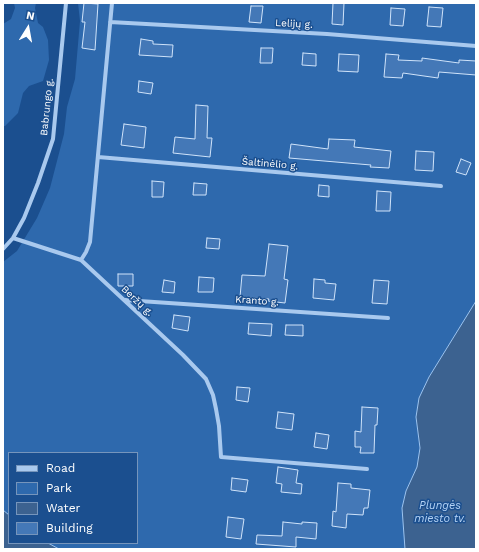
<!DOCTYPE html>
<meta charset="utf-8">
<style>
body{margin:0}
#map{position:relative;width:479px;height:552px;overflow:hidden;background:#1b4f8f;font-family:"Work Sans",sans-serif}
canvas{display:block}
.frame{position:absolute;inset:0;border:4px solid #fff;pointer-events:none}
.legend{position:absolute;left:8px;top:452px;width:130px;height:92px;box-sizing:border-box;background:#1b4f8f;border:1px solid #7695bc;margin:0;padding:5px 7px;list-style:none;font-size:12px;color:#fff}
.legend li{display:flex;align-items:center;gap:8px;height:20px}
.legend b{width:20px;border:1px solid #7695bc}
.north{position:absolute;left:8px;top:8px;width:40px;height:40px;-webkit-text-stroke:3px #1b4f8f;paint-order:stroke;rotate:11deg;font-size:11px;font-weight:700;line-height:16px;text-align:center;color:#fff}
.north::after{content:'';display:block;margin:auto;width:14px;height:18px;background:#fff;clip-path:polygon(50% 0,100% 100%,50% 72%,0 100%)}
</style>
<div id="map">
<canvas width="479" height="552"></canvas>
<div class="frame"></div>
<ul class="legend">
<li><b style="height:5px;background:#a9c9ee"></b>Road</li>
<li><b style="height:11px;background:#2e69ad"></b>Park</li>
<li><b style="height:11px;background:#3c6290"></b>Water</li>
<li><b style="height:11px;background:#4478b7"></b>Building</li>
</ul>
<div class="north">N</div>
</div>
<script>
const ctx = document.querySelector('canvas').getContext('2d');
ctx.lineJoin = 'round';
function fill(path, color) {
  ctx.fillStyle = color;
  ctx.fill(path, 'evenodd');
}
function toPath(rows) {
  const path = new Path2D();
  for (const r of rows) {
    path.moveTo(r[0], r[1]);
    for (let i = 2; i < r.length; i += 2) path.lineTo(r[i], r[i + 1]);
  }
  return path;
}
function strokePath(path, color, width, dash) {
  ctx.strokeStyle = color;
  ctx.lineWidth = width;
  ctx.lineCap = dash ? 'butt' : 'round';
  ctx.setLineDash(dash || []);
  ctx.stroke(path);
}
function drawText(font, color, halo, rows, align = 'center') {
  ctx.font = font + ' "Work Sans",sans-serif';
  ctx.lineWidth = 3;
  ctx.setLineDash([]);
  ctx.textBaseline = 'middle';
  ctx.strokeStyle = halo;
  ctx.fillStyle = color;
  for (const [text, x, y, turn = 0] of rows) {
    ctx.save();
    ctx.translate(x, y);
    ctx.rotate((+turn || 0) * Math.PI / 180);
    ctx.textAlign = isNaN(turn) ? turn : align;
    if (halo) ctx.strokeText(text, 0, 0);
    ctx.fillText(text, 0, 0);
    ctx.restore();
  }
}
fill(toPath([
 [14,3,36,3,35,8,38,23,43,27,48,40,49,60,43,81,29,86,23,93,18,113,5,126,3,126,3,24,11,19,15,8],
 [78,3,476,3,476,301,429,377,416,417,420,448,417,467,406,491,405,549,59,549,48,543,137,543,137,453,9,453,9,515,3,510,3,262,17,251,37,218,50,188,64,134,67,107,75,79,80,21]
]), '#2e69ad');
const water = toPath([
 [476,301,476,549,405,549,402,508,406,491,417,467,420,448,416,417,419,398,429,377,476,301],
 [3,510,9,515,9,543,48,543,59,549,3,549,3,510]
]);
fill(water, '#3c6290');
strokePath(water, '#9cc4f0', 1);
const building = toPath([
 [84,3,98,4,95,50,82,48,85,22,82,22,84,3],
 [333,3,344,3,343,25,332,24,333,3],
 [251,6,263,6,261,23,249,22,251,6],
 [429,7,443,8,441,27,427,26,429,7],
 [391,8,405,9,403,26,390,25,391,8],
 [141,39,153,41,153,44,173,45,172,57,139,55,141,39],
 [261,48,273,48,272,63,260,63,261,48],
 [303,53,316,54,316,66,302,65,303,53],
 [339,54,359,55,358,72,338,71,339,54],
 [386,54,399,55,398,60,422,61,422,58,459,63,459,60,476,61,476,75,439,72,438,78,403,73,402,78,384,77,386,54],
 [139,81,153,83,151,94,138,92,139,81],
 [196,105,208,106,207,138,212,138,210,157,173,153,175,137,195,139,196,105],
 [124,124,146,127,144,148,121,145,124,124],
 [329,139,355,140,354,147,391,151,389,168,370,167,371,165,289,158,291,144,328,149,329,139],
 [416,151,434,152,433,171,415,170,416,151],
 [461,159,471,163,466,175,456,172,461,159],
 [152,181,164,182,163,197,152,197,152,181],
 [194,183,207,184,206,195,193,195,194,183],
 [319,185,329,186,329,197,318,196,319,185],
 [377,191,391,192,390,211,376,211,377,191],
 [207,238,220,239,219,249,206,248,207,238],
 [269,244,288,246,284,279,288,280,285,303,268,301,269,299,240,297,242,275,265,276,269,244],
 [118,274,133,274,133,286,118,286,118,274],
 [199,277,214,278,213,292,198,292,199,277],
 [314,279,325,280,325,283,336,284,334,300,313,298,314,279],
 [164,280,175,282,174,293,162,292,164,280],
 [374,280,389,281,387,304,372,303,374,280],
 [174,315,190,317,188,331,172,328,174,315],
 [249,323,272,324,271,336,248,334,249,323],
 [286,325,303,325,303,336,285,335,286,325],
 [237,387,250,388,248,402,236,400,237,387],
 [362,407,378,408,377,425,375,425,374,453,360,453,361,447,355,447,355,431,361,432,362,407],
 [278,412,294,414,292,430,276,428,278,412],
 [316,433,329,435,327,449,314,447,316,433],
 [278,467,298,470,296,483,302,484,301,494,281,492,282,484,276,483,278,467],
 [232,478,248,480,246,492,231,490,232,478],
 [338,483,351,484,351,488,370,490,368,508,364,508,363,515,347,514,346,528,332,526,333,511,336,512,338,483],
 [228,517,244,519,241,539,226,537,228,517],
 [283,522,302,524,302,522,317,523,316,539,296,537,296,547,256,544,257,535,282,536,283,522]
]);
fill(building, '#4478b7');
strokePath(building, '#cfe3fa', 1);
strokePath(toPath([
 [112,3,90,242,86,252,81,260,183,355,206,379,213,395,216,409,219,426,221,457,367,469],
 [110,22,327,34,476,46],
 [98,157,441,186],
 [13,238,81,260],
 [3,249,13,238,24,218,38,183,53,139,66,3],
 [125,300,388,318]
]), '#a9c9ee', 4);
drawText('10px', '#fff', '#1b4f8f', [
 ["Lelijų g.",294,24,3],
 ["Babrungo g.",47,107,-84],
 ["Šaltinėlio g.",270,164,5],
 ["Beržų g.",137,301,43],
 ["Kranto g.",257,301,4]
]);
drawText('italic 11px', '#b5d3f5', '#1b4f8f', [
 ["Plungės",440,506],
 ["miesto tv.",440,519]
]);
</script>
